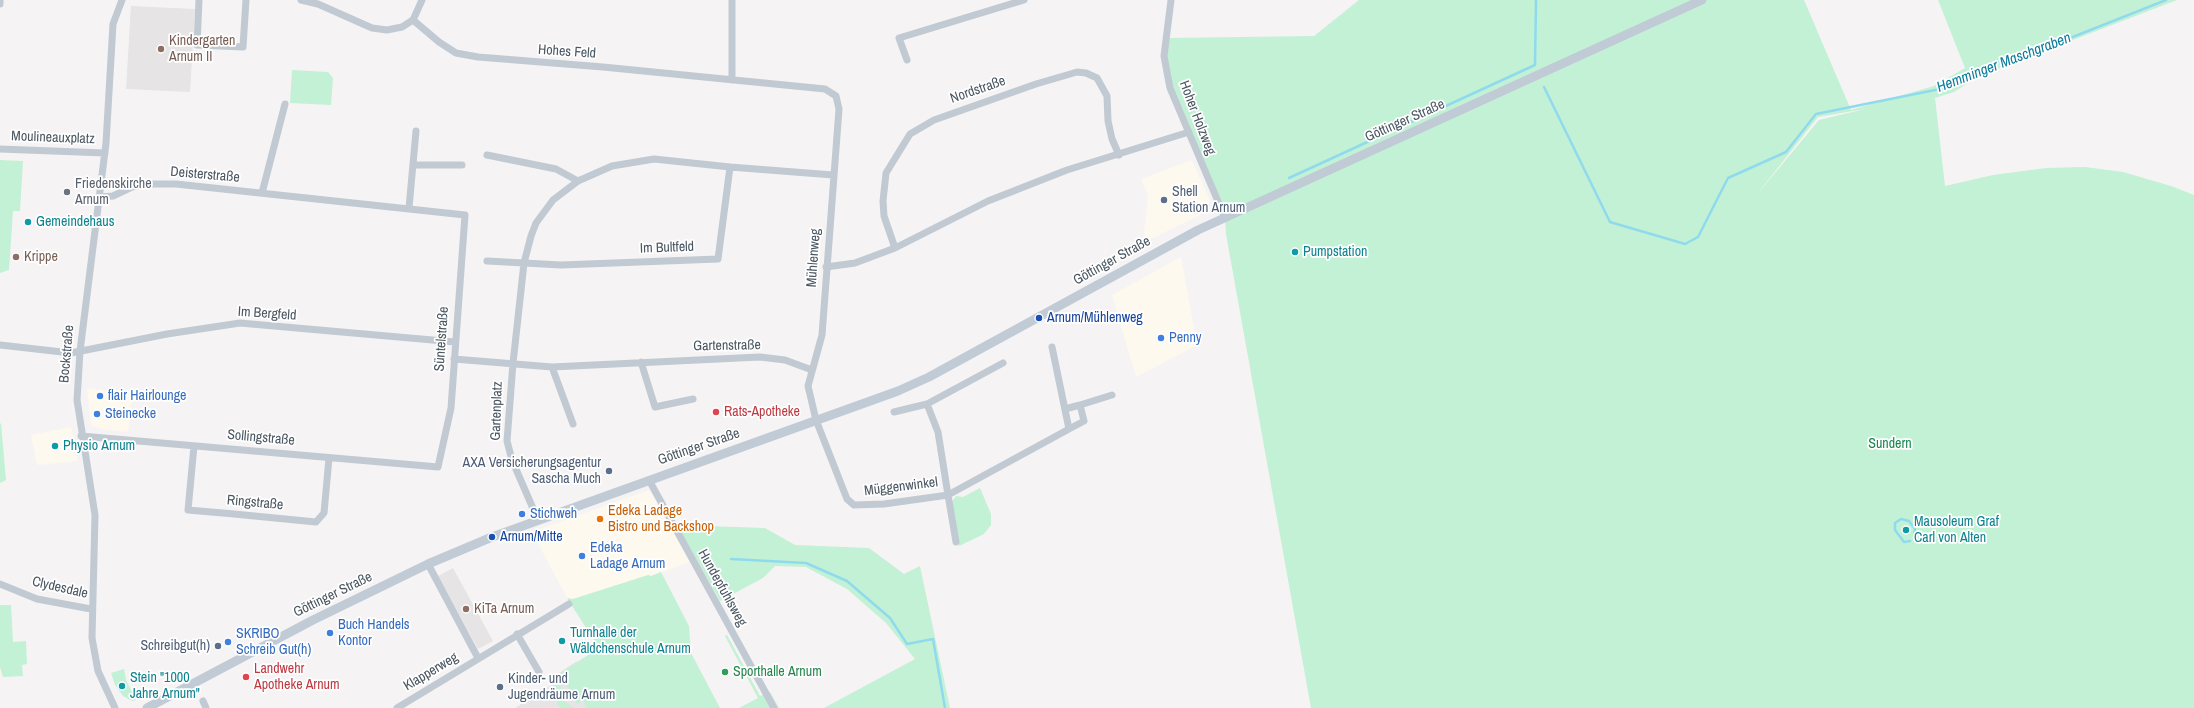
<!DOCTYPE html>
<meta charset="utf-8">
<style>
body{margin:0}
canvas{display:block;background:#f5f3f3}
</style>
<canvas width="2194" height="708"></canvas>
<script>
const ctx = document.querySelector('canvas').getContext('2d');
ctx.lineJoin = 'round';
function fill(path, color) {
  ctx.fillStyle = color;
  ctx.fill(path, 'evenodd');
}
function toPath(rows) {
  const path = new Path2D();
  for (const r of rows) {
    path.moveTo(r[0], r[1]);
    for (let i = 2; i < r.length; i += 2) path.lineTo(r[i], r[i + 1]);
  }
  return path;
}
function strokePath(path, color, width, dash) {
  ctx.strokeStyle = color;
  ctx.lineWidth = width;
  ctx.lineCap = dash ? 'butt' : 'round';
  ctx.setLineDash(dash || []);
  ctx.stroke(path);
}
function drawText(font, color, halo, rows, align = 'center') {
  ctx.font = font + ' "Archivo Narrow",sans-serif';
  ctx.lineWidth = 3.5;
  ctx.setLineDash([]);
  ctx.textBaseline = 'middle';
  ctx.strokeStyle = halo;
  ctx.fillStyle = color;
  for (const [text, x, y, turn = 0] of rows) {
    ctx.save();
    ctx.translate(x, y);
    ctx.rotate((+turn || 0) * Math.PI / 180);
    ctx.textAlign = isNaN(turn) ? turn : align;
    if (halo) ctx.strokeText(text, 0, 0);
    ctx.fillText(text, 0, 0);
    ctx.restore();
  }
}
fill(toPath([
 [1192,160,1210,200,1208,211,1143,243,1148,195,1141,179],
 [1181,257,1197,345,1136,377,1112,295],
 [87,388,133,393,128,432,100,429,91,425],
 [71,427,78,461,37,465,31,435],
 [649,490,690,562,651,576,648,575,610,588,573,599,567,598,532,532]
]), '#fdf9ef');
fill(toPath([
 [131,6,195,9,190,92,126,89],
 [453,568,493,641,478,649,438,576],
 [577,661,586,708,515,708,553,684,550,679]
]), '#e6e4e5');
fill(toPath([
 [1359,0,1804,0,1851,110,1934,86,1965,68,1938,0,2177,0,1979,76,1954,92,1935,98,1945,186,1993,175,2046,168,2085,167,2123,172,2171,186,2194,195,2194,708,1311,708,1226,234,1225,218,1170,88,1164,56,1167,38,1314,36],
 [1865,109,1819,120,1754,198,1818,117],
 [292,70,328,72,333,78,331,105,290,103],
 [0,160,23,161,20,211,13,211,9,270,0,273],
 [1,423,6,480,0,483,0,424],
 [980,488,991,514,991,525,984,534,959,546,951,503,956,496,963,497],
 [677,525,765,528,795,545,869,548,904,574,920,566,950,708,824,708,915,659,886,623,847,589,806,567,775,566,763,578,720,601],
 [661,572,689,626,691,653,720,708,586,708,583,700,577,704,560,673,599,648,567,598,573,599,648,575,651,576],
 [0,605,11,605,13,642,26,641,27,664,22,665,23,676,3,677,0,667],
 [727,635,760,696,770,692,779,708,739,708,758,698,725,636],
 [124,669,126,680,136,700,132,701,123,696,115,685,111,673],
 [554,680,561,687,565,702,574,708,561,708,558,705,553,683]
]), '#c3f1d5');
strokePath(toPath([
 [1544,87,1610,222,1685,244,1698,237,1728,178,1786,152,1816,114,1950,87,1999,62,2055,44,2166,0],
 [1289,178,1535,65,1536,0],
 [1910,541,1904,542,1895,530,1895,523,1901,519,1909,521,1915,529,1914,536],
 [731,559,806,563,847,581,890,618,907,644,933,639,945,708]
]), '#90daee', 2.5);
strokePath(toPath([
 [199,0,197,45,243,47,246,0],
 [301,0,318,4,372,28,387,30,402,27,413,20,422,0],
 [1171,0,1164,56,1170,88,1225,218],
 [0,4,0,1],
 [413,20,439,42,456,53,478,57,603,67,825,89,836,96,839,109,822,335,808,386,816,420,847,499,854,505,884,504,948,495,938,432,927,404,1003,363],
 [907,60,899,38,1024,0],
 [732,80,732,0],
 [0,149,105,153],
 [487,155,556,169,578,181],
 [413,165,462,165],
 [262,193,285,104],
 [409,208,416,131],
 [895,248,884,216,883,201,886,173,910,134,934,120,1036,84,1077,72,1086,73,1097,78,1107,96,1108,121,1112,139,1119,155],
 [487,261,561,265,718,259,730,167,833,175],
 [826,267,855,263,895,248,988,201,1067,170,1189,132],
 [0,345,71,353,167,334,240,323,455,342],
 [454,359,552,367,760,357,785,360,812,370],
 [641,362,655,407,693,399],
 [552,367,573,424],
 [1065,409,1080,405],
 [894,412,927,404],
 [1069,429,1084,421,1080,405,1112,395],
 [81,436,438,467,451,408,465,215,176,184,151,184,132,187,113,196,100,197],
 [194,446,188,510,234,514,316,522,324,513,329,458],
 [649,480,774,708],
 [538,520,512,460,507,441,513,363,524,263,531,236,536,223,553,200,578,181,612,166,654,159,730,167],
 [956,542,948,495,1069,429,1052,347],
 [428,564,478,658],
 [0,584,37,599,91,609],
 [517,634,539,672],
 [203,701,206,708],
 [115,708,98,671,92,638,95,515,77,400,80,351,106,143,113,24,122,0],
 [397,708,569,604]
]), '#c1cad2', 7);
strokePath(toPath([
 [147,708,313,620,428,564,492,537,898,391,929,377,1198,230,1702,0]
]), '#c1cbd6', 9);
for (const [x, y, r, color] of [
 [161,49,4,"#8d6e63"],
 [67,192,4,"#6b7280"],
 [1164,200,4,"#5c6f8a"],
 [28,222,4,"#0f9aa8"],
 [1295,252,4,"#0f9aa8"],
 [16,257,4,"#8d6e63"],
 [1039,318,4,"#1a4fb4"],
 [1161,338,4,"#3f7fe0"],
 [100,396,4,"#3f7fe0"],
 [716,412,4,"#e0444e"],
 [97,414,4,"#3f7fe0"],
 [55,446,4,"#0f9aa8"],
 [609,471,4,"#5c6f8a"],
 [522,514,4,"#3f7fe0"],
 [600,519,4,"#e8710a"],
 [1906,530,4,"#0f9aa8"],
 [492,537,4,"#1a4fb4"],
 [582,556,4,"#3f7fe0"],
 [466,609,4,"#8d6e63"],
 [330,633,4,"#3f7fe0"],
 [562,641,4,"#0f9aa8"],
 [228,642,4,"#3f7fe0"],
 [218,646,4,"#5c6f8a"],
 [725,672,4,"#2e9e5b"],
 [246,677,4,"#e0444e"],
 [122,686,4,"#0f9aa8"],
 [500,687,4,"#5c6f8a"]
]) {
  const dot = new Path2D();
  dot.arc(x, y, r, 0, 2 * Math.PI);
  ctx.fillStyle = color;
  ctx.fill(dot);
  strokePath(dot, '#fff', 1.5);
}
drawText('14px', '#785e54', '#fff', [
 ["Kindergarten",169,41],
 ["Arnum II",169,57],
 ["Krippe",24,257],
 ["KiTa Arnum",474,609]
], 'left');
drawText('14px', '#4a5661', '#fff', [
 ["Hohes Feld",567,52,4],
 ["Nordstraße",978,90,-19],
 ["Hoher Holzweg",1197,118,69],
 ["Göttinger Straße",1405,121,-24],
 ["Moulineauxplatz",53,138,2],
 ["Deisterstraße",205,175,5],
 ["Im Bultfeld",667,248,-2],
 ["Mühlenweg",814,258,-86],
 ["Göttinger Straße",1112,261,-29],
 ["Im Bergfeld",267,314,4],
 ["Süntelstraße",442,339,-86],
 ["Gartenstraße",727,346,-1],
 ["Bockstraße",67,354,-85],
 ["Gartenplatz",497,411,-88],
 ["Sollingstraße",261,438,5],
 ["Göttinger Straße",699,447,-19],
 ["Müggenwinkel",901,487,-7],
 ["Ringstraße",255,503,5],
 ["Clydesdale",60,588,13],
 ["Hundepfuhlsweg",722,588,61],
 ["Göttinger Straße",333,595,-26],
 ["Klapperweg",431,672,-31]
]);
drawText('14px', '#5b616d', '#fff', [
 ["Friedenskirche",75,184],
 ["Arnum",75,200]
], 'left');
drawText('14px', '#4e5e75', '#fff', [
 ["Shell",1172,192],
 ["Station Arnum",1172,208],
 ["AXA Versicherungsagentur",601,463,"right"],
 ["Sascha Much",601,479,"right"],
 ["Schreibgut(h)",210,646,"right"],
 ["Kinder- und",508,679],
 ["Jugendräume Arnum",508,695]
], 'left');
drawText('14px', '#0d838f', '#fff', [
 ["Gemeindehaus",36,222],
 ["Pumpstation",1303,252],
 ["Physio Arnum",63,446],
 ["Mausoleum Graf",1914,522],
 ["Carl von Alten",1914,538],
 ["Turnhalle der",570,633],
 ["Wäldchenschule Arnum",570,649],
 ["Stein \"1000",130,678],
 ["Jahre Arnum\"",130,694]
], 'left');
drawText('14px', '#164399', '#fff', [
 ["Arnum/Mühlenweg",1047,318],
 ["Arnum/Mitte",500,537]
], 'left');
drawText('14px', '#366cbe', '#fff', [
 ["Penny",1169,338],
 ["flair Hairlounge",108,396],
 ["Steinecke",105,414],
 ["Stichweh",530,514],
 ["Edeka",590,548],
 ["Ladage Arnum",590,564],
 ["Buch Handels",338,625],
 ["Kontor",338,641],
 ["SKRIBO",236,634],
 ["Schreib Gut(h)",236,650]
], 'left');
drawText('14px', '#be3a42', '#fff', [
 ["Rats-Apotheke",724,412],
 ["Landwehr",254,669],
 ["Apotheke Arnum",254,685]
], 'left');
drawText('14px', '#17864f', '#fff', [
 ["Sundern",1890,444]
]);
drawText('14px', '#c56008', '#fff', [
 ["Edeka Ladage",608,511],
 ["Bistro und Backshop",608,527]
], 'left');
drawText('14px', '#27864d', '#fff', [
 ["Sporthalle Arnum",733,672]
], 'left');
drawText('italic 15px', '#0c7c9b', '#fff', [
 ["Hemminger Maschgraben",2004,63,-21]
]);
</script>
